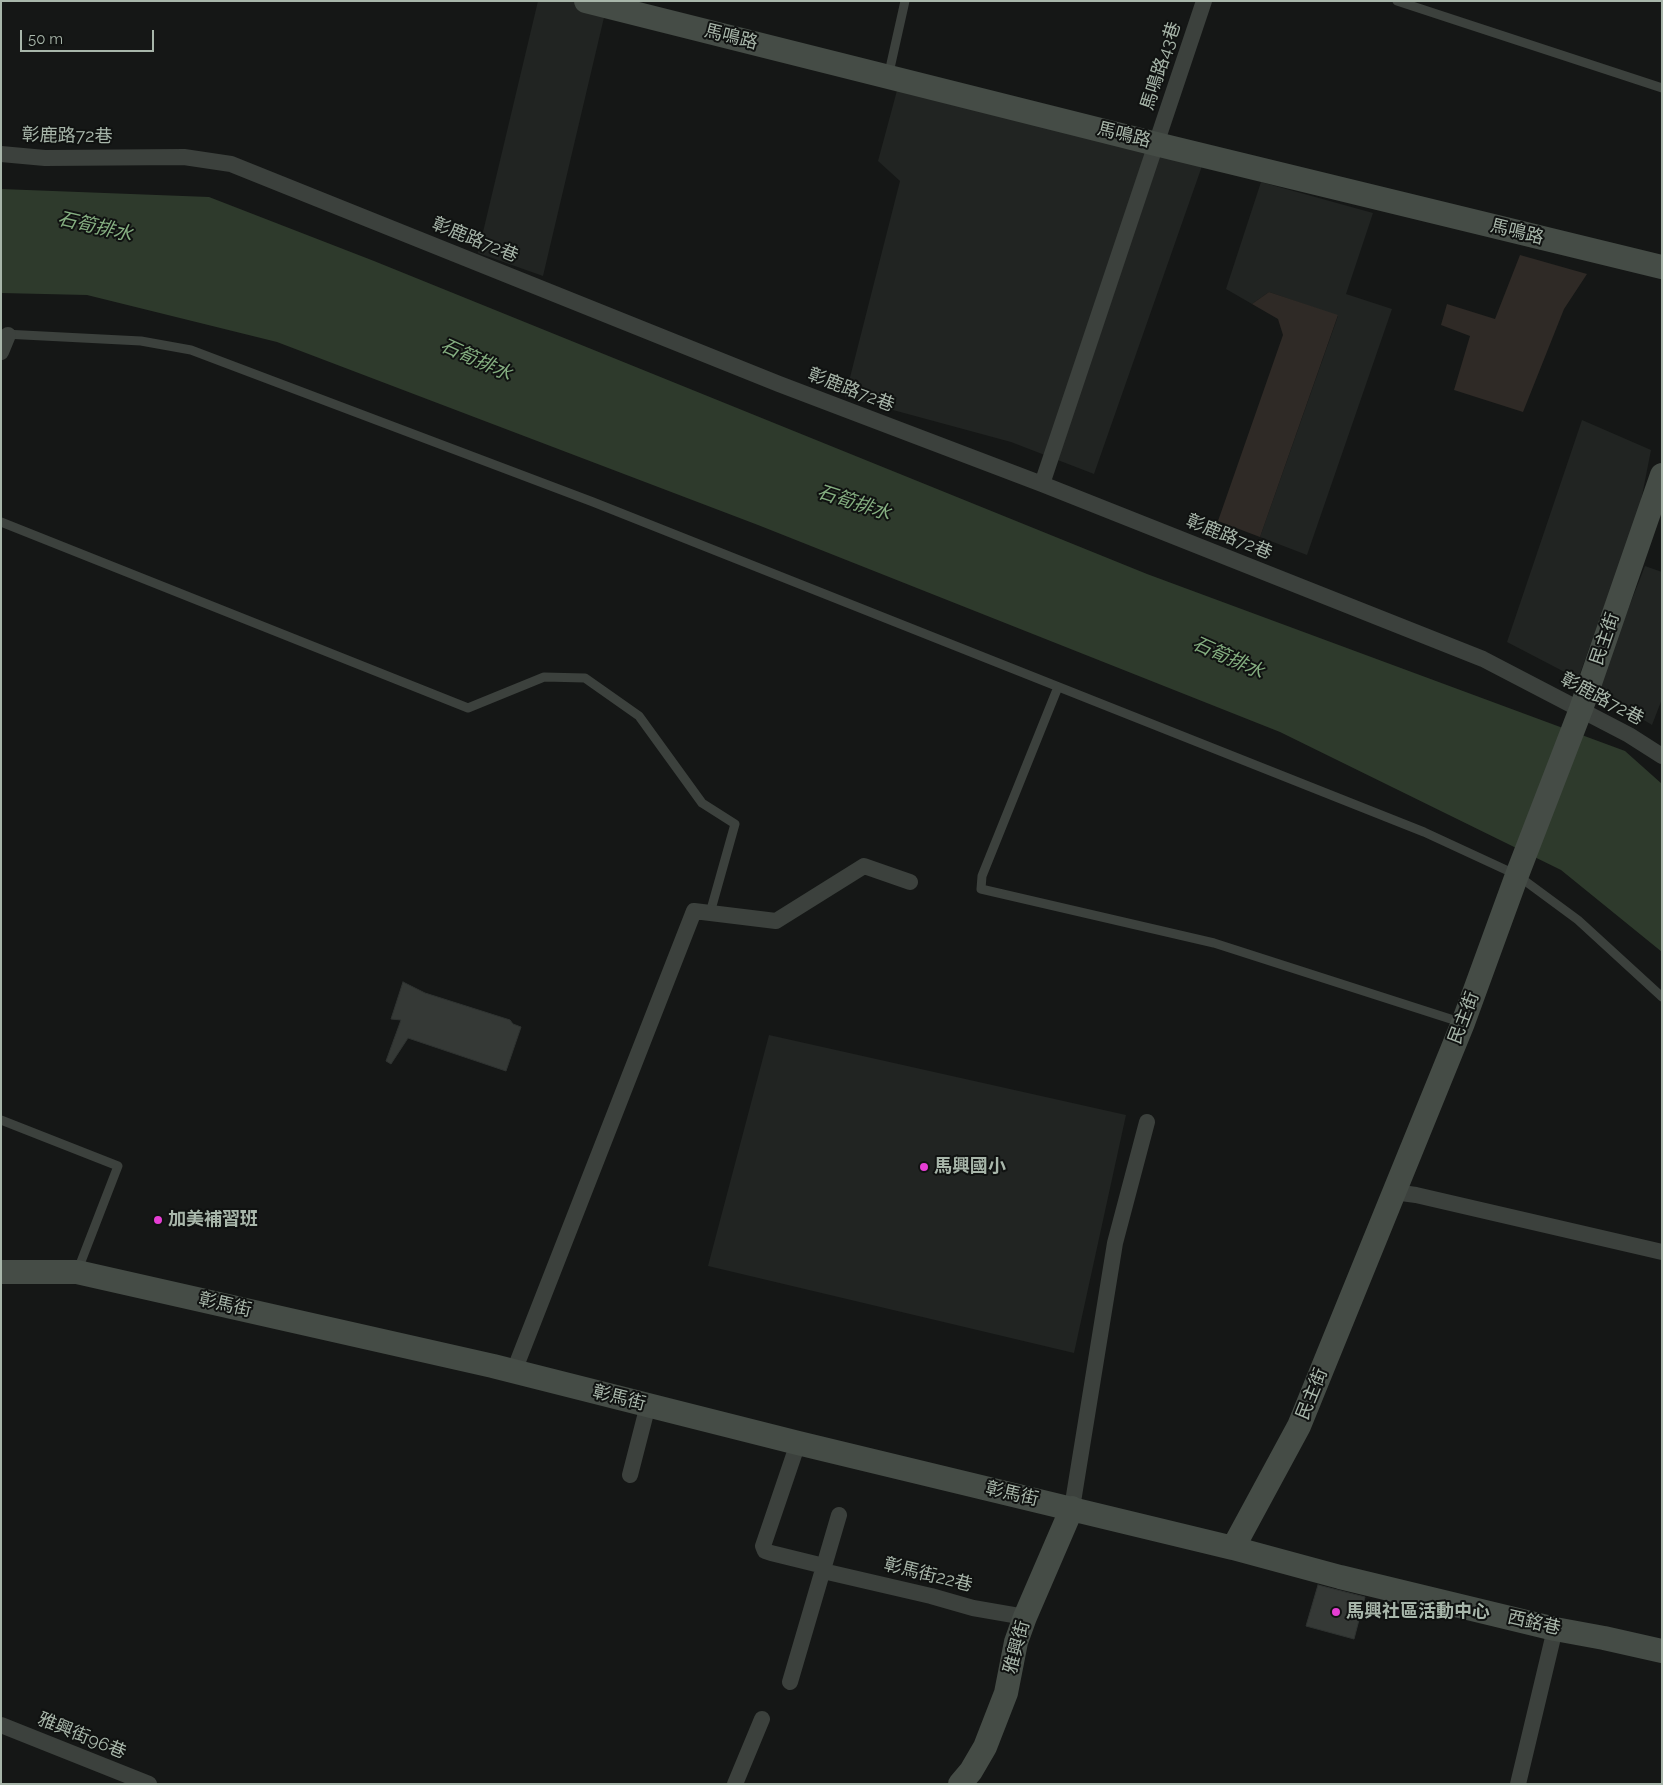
<!DOCTYPE html>
<meta charset="utf-8">
<style>
body{margin:0}
#map{position:relative;width:1663px;height:1785px;overflow:hidden;background:#151716;font-family:Raleway,sans-serif}
canvas{display:block}
.frame{position:absolute;inset:0;border:2px solid #a8b6aa;pointer-events:none}
.scale{position:absolute;left:20px;top:30px;width:134px;height:22px;box-sizing:border-box;border:2px solid #a8b6aa;border-top:0;padding-left:6px;font-size:15px;line-height:18px;white-space:nowrap;color:#a8b6aa;-webkit-text-stroke:4px #101211;paint-order:stroke}
</style>
<div id="map">
<canvas width="1663" height="1785"></canvas>
<div class="frame"></div>
<div class="scale">50 m</div>
</div>
<script>
const ctx = document.querySelector('canvas').getContext('2d');
ctx.lineJoin = 'round';
function fill(path, color) {
  ctx.fillStyle = color;
  ctx.fill(path, 'evenodd');
}
function toPath(rows) {
  const path = new Path2D();
  for (const r of rows) {
    path.moveTo(r[0], r[1]);
    for (let i = 2; i < r.length; i += 2) path.lineTo(r[i], r[i + 1]);
  }
  return path;
}
function strokePath(path, color, width, dash) {
  ctx.strokeStyle = color;
  ctx.lineWidth = width;
  ctx.lineCap = dash ? 'butt' : 'round';
  ctx.setLineDash(dash || []);
  ctx.stroke(path);
}
function drawText(font, color, halo, rows, align = 'center') {
  ctx.font = font + ' Raleway,"Noto Sans TC",sans-serif';
  ctx.lineWidth = 4;
  ctx.setLineDash([]);
  ctx.textBaseline = 'middle';
  ctx.strokeStyle = halo;
  ctx.fillStyle = color;
  for (const [text, x, y, turn = 0] of rows) {
    ctx.save();
    ctx.translate(x, y);
    ctx.rotate((+turn || 0) * Math.PI / 180);
    ctx.textAlign = isNaN(turn) ? turn : align;
    if (halo) ctx.strokeText(text, 0, 0);
    ctx.fillText(text, 0, 0);
    ctx.restore();
  }
}
fill(toPath([
 [538,1,581,1,606,9,543,276,478,253],
 [899,83,1202,166,1094,474,1011,442,845,397,900,181,878,161],
 [1261,182,1373,213,1346,294,1392,309,1307,555,1260,537,1338,316,1269,292,1252,304,1226,289],
 [1582,420,1651,450,1639,511,1578,679,1507,642],
 [1645,566,1662,572,1662,699,1652,725,1596,691],
 [769,1035,1126,1115,1074,1353,708,1266]
]), '#212422');
fill(toPath([
 [1520,255,1587,274,1564,309,1523,412,1454,390,1470,336,1441,325,1447,304,1495,319],
 [1269,292,1338,315,1260,537,1218,521,1283,335,1278,319,1252,304]
]), '#2f2a26');
fill(toPath([
 [1,189,209,197,374,261,1147,574,1625,751,1662,784,1662,952,1561,870,1280,732,758,525,277,342,87,295,1,293]
]), '#2e3a2c');
const building = toPath([
 [403,982,425,993,510,1020,513,1024,521,1027,506,1071,408,1038,391,1064,386,1061,401,1020,391,1019,403,982],
 [1318,1585,1365,1597,1354,1639,1306,1626,1318,1585]
]);
fill(building, '#353936');
strokePath(building, '#2f3331', 1);
strokePath(toPath([
 [1397,1,1662,88],
 [888,77,905,1],
 [4,334,141,341,191,350,593,502,1424,832,1517,875,1578,920,1662,997],
 [1,522,468,708,544,677,585,678,639,716,702,803,735,824,710,913],
 [1058,687,982,876,981,889,1214,943,1463,1023],
 [1,1120,118,1166,77,1272]
]), '#3c413d', 9);
strokePath(toPath([
 [1,154,45,158,184,157,231,164,779,384,1042,484,1483,659,1629,735,1662,756],
 [1,352,8,335],
 [1042,484,1204,1],
 [1394,1192,1416,1195,1662,1252],
 [514,1371,694,911,776,921,864,866,910,882],
 [798,1443,763,1546,765,1551,771,1553,824,1566],
 [630,1475,648,1405],
 [1072,1508,1115,1243,1147,1122],
 [823,1571,931,1596,973,1608,1025,1617],
 [790,1682,839,1515],
 [1,1725,149,1784],
 [735,1784,762,1719],
 [1518,1784,1555,1629]
]), '#3c413d', 16);
strokePath(toPath([
 [586,1,1156,144,1662,267],
 [1,1272,77,1272,493,1366,798,1443,1233,1548,1340,1577,1555,1629,1604,1638,1662,1651],
 [1233,1548,1299,1426,1463,1023,1517,875,1581,709,1662,475],
 [960,1784,971,1771,985,1747,1006,1693,1016,1642,1025,1617,1072,1508]
]), '#454c46', 24);
for (const [x, y, r, color] of [
 [924,1167,5,"#e63ed4"],
 [158,1220,5,"#e63ed4"],
 [1336,1612,5,"#e63ed4"]
]) {
  const dot = new Path2D();
  dot.arc(x, y, r, 0, 2 * Math.PI);
  ctx.fillStyle = color;
  ctx.fill(dot);
  strokePath(dot, '#101211', 2);
}
drawText('18px', '#a8b6aa', '#101211', [
 ["馬鳴路",731,37,14],
 ["馬鳴路43巷",1161,66,-72],
 ["馬鳴路",1124,135,14],
 ["彰鹿路72巷",67,136,1],
 ["馬鳴路",1517,232,14],
 ["彰鹿路72巷",475,240,22],
 ["彰鹿路72巷",851,390,21],
 ["彰鹿路72巷",1229,537,22],
 ["民主街",1605,639,-71],
 ["彰鹿路72巷",1602,699,28],
 ["民主街",1464,1018,-69],
 ["彰馬街",225,1305,13],
 ["民主街",1312,1394,-68],
 ["彰馬街",619,1398,14],
 ["彰馬街",1012,1494,13],
 ["彰馬街22巷",928,1575,14],
 ["西銘巷",1534,1623,13],
 ["雅興街",1017,1647,-75],
 ["雅興街96巷",82,1736,22]
]);
drawText('bold 18px', '#a8b6aa', '#101211', [
 ["馬興國小",934,1167],
 ["加美補習班",168,1220],
 ["馬興社區活動中心",1346,1612]
], 'left');
drawText('italic 19px', '#85af81', '#101211', [
 ["石筍排水",95,227,13],
 ["石筍排水",476,360,24],
 ["石筍排水",854,503,18],
 ["石筍排水",1228,658,24]
]);
</script>
